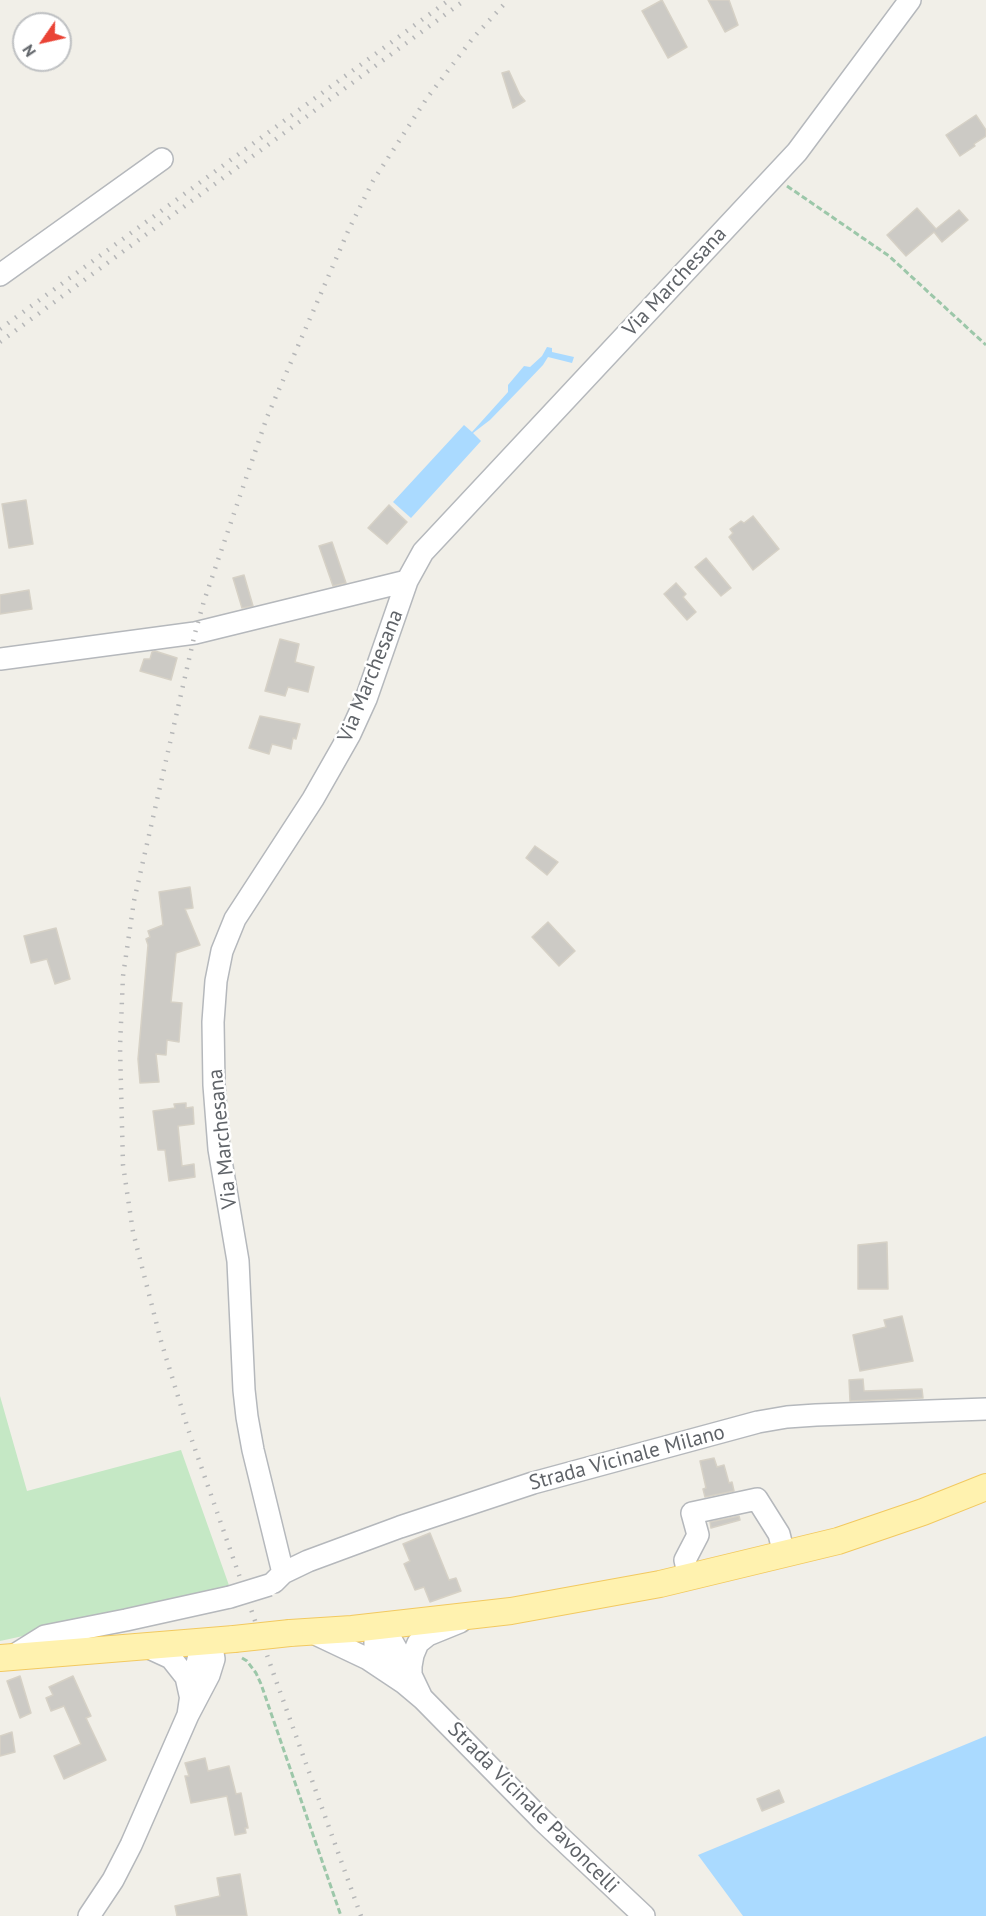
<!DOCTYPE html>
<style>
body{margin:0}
#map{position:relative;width:986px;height:1916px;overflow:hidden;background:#f1efe8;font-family:"PT Sans",sans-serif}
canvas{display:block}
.north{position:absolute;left:12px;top:12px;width:60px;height:60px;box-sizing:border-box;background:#fff;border:2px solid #bfc1c3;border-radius:50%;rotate:236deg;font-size:16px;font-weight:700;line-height:24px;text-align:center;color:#5f6368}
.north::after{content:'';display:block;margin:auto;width:21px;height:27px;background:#ea4335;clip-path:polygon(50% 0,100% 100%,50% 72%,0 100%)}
</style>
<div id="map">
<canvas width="986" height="1916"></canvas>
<div class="north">N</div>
</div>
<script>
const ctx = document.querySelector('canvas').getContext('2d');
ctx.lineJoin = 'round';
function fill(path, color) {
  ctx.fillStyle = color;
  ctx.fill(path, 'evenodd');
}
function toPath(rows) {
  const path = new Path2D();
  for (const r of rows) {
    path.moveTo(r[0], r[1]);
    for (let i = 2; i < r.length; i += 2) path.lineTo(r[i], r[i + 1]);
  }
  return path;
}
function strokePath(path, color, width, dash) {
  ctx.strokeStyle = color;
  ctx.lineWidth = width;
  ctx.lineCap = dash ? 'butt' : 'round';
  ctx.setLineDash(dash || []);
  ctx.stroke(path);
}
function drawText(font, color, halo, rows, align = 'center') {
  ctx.font = font + ' "PT Sans",sans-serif';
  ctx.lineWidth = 5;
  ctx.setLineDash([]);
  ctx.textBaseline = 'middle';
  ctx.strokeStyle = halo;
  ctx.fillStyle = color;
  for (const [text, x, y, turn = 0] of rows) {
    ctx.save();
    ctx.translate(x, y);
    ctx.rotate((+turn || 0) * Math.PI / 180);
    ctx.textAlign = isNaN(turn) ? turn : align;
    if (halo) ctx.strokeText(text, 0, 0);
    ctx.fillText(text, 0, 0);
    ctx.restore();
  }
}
fill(toPath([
 [0,1396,27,1491,181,1450,231,1591,0,1641]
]), '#c5e8c5');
fill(toPath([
 [547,347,552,348,552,352,574,357,572,363,548,357,543,365,521,388,490,420,473,433,481,441,411,518,393,502,464,425,472,432,508,392,508,385,524,366,530,367,542,356],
 [986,1736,986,1916,743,1916,698,1855]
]), '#aadaff');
const building = toPath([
 [662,0,687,47,668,58,642,11,662,0],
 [708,0,729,0,738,25,725,32,708,0],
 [509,71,520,95,525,101,513,108,502,73,509,71],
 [976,115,986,130,986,136,974,144,975,146,960,156,946,135,976,115],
 [917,208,936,229,959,210,968,220,942,242,934,232,906,256,887,235,917,208],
 [26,500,33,544,9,548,2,504,26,500],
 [389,505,407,522,387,544,368,528,389,505],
 [753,516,779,549,753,570,729,537,733,533,730,529,741,521,744,523,753,516],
 [332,542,346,583,333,586,319,546,332,542],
 [706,558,731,588,721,596,695,567,706,558],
 [244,575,253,606,242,608,233,578,244,575],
 [676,583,686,594,683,597,696,612,687,620,664,594,676,583],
 [29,590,32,609,0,614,0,595,29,590],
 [280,639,299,644,295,662,314,667,308,692,288,687,285,696,265,691,280,639],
 [155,651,177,658,171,680,140,671,144,659,150,659,152,652,155,651],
 [260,716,300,724,296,739,293,738,291,749,272,744,269,754,249,748,260,716],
 [535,846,558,862,547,875,526,858,535,846],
 [190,887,193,908,185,909,200,945,176,953,171,1002,182,1003,179,1042,167,1040,166,1055,156,1054,159,1082,140,1083,138,1059,148,945,146,939,150,937,148,931,163,925,159,892,190,887],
 [548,922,575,951,559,966,532,937,548,922],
 [56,928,70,979,55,984,47,959,31,963,24,936,56,928],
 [186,1103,186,1108,193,1107,194,1124,178,1126,182,1166,194,1164,195,1177,169,1181,165,1150,158,1150,153,1111,175,1108,174,1104,186,1103],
 [887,1242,888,1289,858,1289,858,1245,887,1242],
 [902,1316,913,1361,860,1371,853,1335,886,1327,884,1320,902,1316],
 [863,1379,864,1391,922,1389,923,1398,850,1401,849,1380,863,1379],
 [714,1458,717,1467,724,1465,729,1483,732,1482,734,1491,705,1497,703,1489,706,1488,700,1461,714,1458],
 [739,1516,740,1520,711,1528,710,1522,739,1516],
 [430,1533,449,1580,456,1578,461,1591,430,1602,424,1587,415,1590,404,1564,410,1561,403,1544,430,1533],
 [20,1676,31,1713,20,1718,7,1681,20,1676],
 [73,1676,91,1716,86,1718,106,1760,64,1779,54,1756,81,1744,64,1706,51,1711,46,1698,53,1695,49,1687,73,1676],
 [12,1732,15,1752,0,1756,0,1736,12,1732],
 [205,1758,208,1771,229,1766,236,1794,241,1793,248,1828,245,1828,246,1833,235,1835,227,1796,191,1803,185,1776,189,1776,185,1763,205,1758],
 [779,1790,784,1802,762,1811,757,1799,779,1790],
 [240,1874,247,1916,177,1916,175,1906,220,1896,217,1878,240,1874]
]);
fill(building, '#cccac5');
strokePath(building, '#d6d1c6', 1.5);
const minor = toPath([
 [0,275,162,159],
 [0,659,195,633,407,581],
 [283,1573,253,1450,247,1417,244,1390,238,1261,219,1149,214,1085,213,1022,216,981,222,951,235,919,313,799,350,734,366,699,407,581,423,552,797,152,910,0],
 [689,1577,685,1560,698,1535,692,1513,757,1499,779,1534,784,1554],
 [274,1582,283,1573,308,1561,400,1527,533,1483,758,1422,787,1417,816,1415,986,1409],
 [311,1632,368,1659,404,1683,423,1699,543,1821,644,1916],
 [145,1646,171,1658,186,1677,190,1695],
 [13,1656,45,1636,126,1620,230,1597],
 [389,1669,378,1657,375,1648,375,1639,381,1626,388,1634,411,1675],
 [421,1696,411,1675,411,1666,413,1655,418,1643,428,1635,460,1622],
 [89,1916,113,1880,131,1845,188,1715,209,1675,214,1659,211,1641,199,1655,193,1681,188,1715]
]);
const major = toPath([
 [290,1633,352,1629,511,1611,660,1584,838,1541,923,1512,986,1487],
 [0,1658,234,1639]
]);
strokePath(minor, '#b5b8bc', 24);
strokePath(major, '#f2c960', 28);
strokePath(toPath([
 [787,186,889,256,986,345],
 [242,1658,247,1661,256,1673,261,1684,341,1916]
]), '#9cc7a9', 3, [6, 3]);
strokePath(minor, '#fff', 21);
strokePath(major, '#fff2af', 26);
strokePath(toPath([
 [0,329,449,0],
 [0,342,465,0],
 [361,1916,274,1675,188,1429,161,1341,133,1232,123,1165,120,1047,123,976,134,901,195,633,204,601,267,417,349,229,373,181,427,98,473,38,508,0]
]), '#b6b7b8', 4.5, [1.5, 8]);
const minorBridge = toPath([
 [230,1597,269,1585]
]);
const majorBridge = toPath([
 [234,1639,290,1633]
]);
strokePath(minorBridge, '#b5b8bc', 24, []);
strokePath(majorBridge, '#f2c960', 28, []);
strokePath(minorBridge, '#fff', 21);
strokePath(majorBridge, '#fff2af', 26);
drawText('21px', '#5f6368', '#fff', [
 ["Via Marchesana",675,282,-47],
 ["Via Marchesana",371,676,-68],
 ["Via Marchesana",223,1139,-96],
 ["Strada Vicinale Milano",627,1458,-15],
 ["Strada Vicinale Pavoncelli",533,1808,45]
]);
</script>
